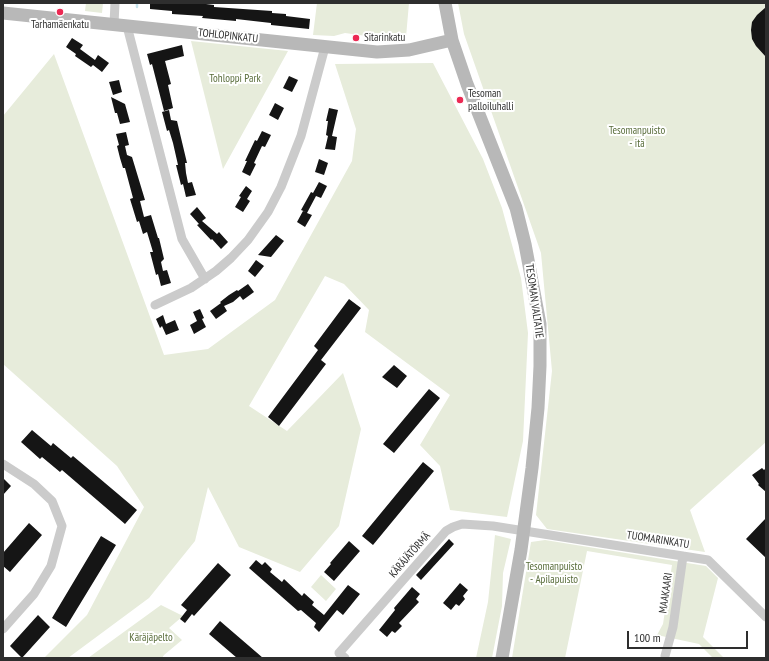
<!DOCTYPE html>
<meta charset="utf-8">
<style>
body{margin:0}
#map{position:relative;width:769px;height:661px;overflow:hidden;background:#fff;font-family:"PT Sans Narrow",sans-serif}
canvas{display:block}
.frame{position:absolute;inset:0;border:4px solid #2e2e2e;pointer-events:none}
.scale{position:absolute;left:627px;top:631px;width:121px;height:18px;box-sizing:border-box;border:2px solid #2e2e2e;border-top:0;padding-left:5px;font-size:12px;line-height:14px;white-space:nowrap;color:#2e2e2e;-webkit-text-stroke:3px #fff;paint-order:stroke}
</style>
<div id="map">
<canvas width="769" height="661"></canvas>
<div class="frame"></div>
<div class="scale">100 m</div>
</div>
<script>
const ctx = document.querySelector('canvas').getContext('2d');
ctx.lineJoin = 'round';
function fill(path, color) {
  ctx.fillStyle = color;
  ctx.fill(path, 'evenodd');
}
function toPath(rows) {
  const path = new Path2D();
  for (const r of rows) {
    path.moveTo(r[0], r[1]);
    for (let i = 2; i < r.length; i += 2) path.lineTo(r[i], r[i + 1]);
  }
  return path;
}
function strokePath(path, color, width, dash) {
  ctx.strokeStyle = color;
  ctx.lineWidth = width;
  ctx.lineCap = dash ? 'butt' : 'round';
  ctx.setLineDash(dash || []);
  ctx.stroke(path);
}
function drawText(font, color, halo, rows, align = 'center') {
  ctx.font = font + ' "PT Sans Narrow",sans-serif';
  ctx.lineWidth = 4;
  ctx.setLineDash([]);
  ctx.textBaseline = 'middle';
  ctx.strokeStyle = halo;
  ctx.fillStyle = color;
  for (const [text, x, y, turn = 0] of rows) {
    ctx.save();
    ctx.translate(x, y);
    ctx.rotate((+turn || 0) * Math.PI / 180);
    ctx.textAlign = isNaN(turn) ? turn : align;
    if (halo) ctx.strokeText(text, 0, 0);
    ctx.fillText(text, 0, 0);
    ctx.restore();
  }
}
fill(toPath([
 [86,3,103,3,102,13,85,11],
 [317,3,409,3,406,37,384,40,374,37,345,33,334,36,313,35],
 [458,3,766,3,766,442,690,510,705,552,547,529,536,515,552,371,541,253,464,34],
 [191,41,288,51,223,169],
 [54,54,164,355,208,349,275,300,352,161,356,129,335,64,433,63,483,159,502,208,521,278,528,333,523,441,507,517,450,510,440,466,420,445,450,395,365,332,369,310,344,284,325,276,249,406,287,431,343,373,361,429,339,526,300,572,239,547,208,487,195,541,149,598,68,658,44,658,87,615,144,507,117,466,3,364,3,116],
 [495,535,511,539,503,573,502,606,492,658,476,658,488,602],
 [545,540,706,566,718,578,703,637,724,658,713,658,699,644,657,635,663,624,672,565,587,551,565,658,512,658,531,542],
 [321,575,336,589,326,601,311,587],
 [161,605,183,616,169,628,182,640,164,655,162,658,88,658]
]), '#e7ecdb');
strokePath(toPath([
 [137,3,137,7]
]), '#c6e3ed', 2.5);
fill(toPath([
 [150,3,198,3,214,5,214,7,272,11,272,13,286,14,286,16,310,19,309,29,271,25,271,23,236,19,236,21,202,18,203,16,172,14,172,11,150,9],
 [766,7,766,57,756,46,752,39,751,30,752,22,757,15],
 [72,38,83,45,80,49,95,60,98,55,109,63,102,72,93,65,91,67,75,56,76,54,66,47],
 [182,45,184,56,165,61,171,84,168,85,173,108,164,111,152,64,150,65,147,54],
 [289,76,298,80,292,92,283,88],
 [119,80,122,92,113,95,109,82],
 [111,97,125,104,130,122,120,124,117,113,115,113],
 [275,103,284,108,278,120,269,115],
 [329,108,338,110,332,136,337,137,335,150,325,149,328,136,326,135,328,121,326,121],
 [169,110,171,120,177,121,187,163,185,163,186,173,188,183,192,182,196,195,186,197,183,184,181,185,176,165,178,165,173,143,169,130,167,131,162,112],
 [262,131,271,135,265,147,262,146,254,163,256,164,250,176,242,172,247,161,245,161,255,140,257,141],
 [126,132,129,145,125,146,127,155,132,157,145,200,140,201,144,217,151,215,158,238,159,238,164,259,161,262,163,271,167,270,171,283,161,286,158,274,156,275,150,252,153,252,147,232,143,234,139,221,137,222,130,199,133,198,125,168,123,168,120,158,117,146,119,145,116,134],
 [319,159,328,163,324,175,315,172],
 [319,182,327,186,321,198,316,196,307,213,312,215,305,227,297,222,303,211,306,212,301,210,311,192,313,193],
 [246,186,252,191,247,199,250,201,243,212,235,207,241,197,239,196],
 [197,207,206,218,202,221,217,234,219,232,228,242,221,249,212,239,211,240,197,225,199,224,190,214],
 [276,235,284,241,271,257,258,255],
 [256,260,264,266,255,277,248,271],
 [248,284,254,292,243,300,240,296,233,302,224,306,227,311,216,319,210,311,221,303,220,302,229,295,237,290,238,291],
 [349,299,361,308,321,360,326,364,279,426,268,417,318,350,314,346],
 [200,309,204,318,202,319,206,327,194,334,190,325,197,321,193,312],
 [163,315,166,324,175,320,179,330,166,335,162,326,160,328,156,319],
 [394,365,407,376,397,388,382,377],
 [429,389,440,398,394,453,383,444],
 [32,430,51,446,53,443,71,458,73,456,137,510,125,524,62,470,60,472,42,457,40,459,21,442],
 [423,462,434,471,373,545,362,536],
 [762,468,764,470,766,468,766,492,758,485,759,484,752,475],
 [3,478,11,486,3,495],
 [766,518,766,558,746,539],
 [29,523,42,535,10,572,3,566,3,553],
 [101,536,116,545,66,627,52,618],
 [449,539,454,544,421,580,416,575],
 [349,541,360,551,334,581,324,572,331,564,330,563],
 [256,560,262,565,265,562,272,569,270,572,282,582,284,579,302,596,304,593,314,602,312,605,324,615,348,585,360,594,343,615,337,610,319,632,314,627,316,623,301,610,298,611,249,568],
 [218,563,231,575,194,616,192,614,185,623,180,619,187,610,181,605],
 [460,583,468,590,463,596,465,599,459,606,456,604,451,610,443,603],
 [412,587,420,594,416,599,419,602,399,623,402,626,395,633,392,631,387,637,379,630,395,610,394,608],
 [38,615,50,627,22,658,10,646],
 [220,621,263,658,237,658,209,634]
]), '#151515');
strokePath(toPath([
 [114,24,115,3],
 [127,26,182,239,205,279],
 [155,305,191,288,216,271,231,258,248,240,268,212,281,187,301,136,325,47],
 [3,464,34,484,52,501,62,526,51,566,34,594,3,629],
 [665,656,673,627,683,556],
 [345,658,339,653,439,539,446,531,453,527,462,524,493,526,708,560,766,617]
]), '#cbcbcb', 9);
strokePath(toPath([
 [445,3,452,40,467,84,516,208,525,244,540,324,540,366,538,408,532,468,521,550,502,658],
 [3,13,377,52,409,50,452,40]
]), '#b8b8b8', 13);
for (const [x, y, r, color] of [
 [60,12,4,"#ec2953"],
 [356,38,4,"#ec2953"],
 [460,100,4,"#ec2953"]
]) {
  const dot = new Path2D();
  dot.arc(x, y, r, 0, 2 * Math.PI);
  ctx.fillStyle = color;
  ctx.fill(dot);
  strokePath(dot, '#fff', 1.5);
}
drawText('11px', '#2e2e2e', '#fff', [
 ["Tarhamäenkatu",60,25,"center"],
 ["Sitarinkatu",364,38],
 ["Tesoman",468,94],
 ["palloiluhalli",468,107]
], 'left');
drawText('11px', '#2e2e2e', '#fff', [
 ["TOHLOPINKATU",228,36,6],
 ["TESOMAN VALTATIE",534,301,82],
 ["TUOMARINKATU",658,540,9],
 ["KÄRÄJÄTÖRMÄ",410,555,-49],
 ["MAAKAARI",666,593,-82]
]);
drawText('11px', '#586c3a', '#fff', [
 ["Tohloppi Park",235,79],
 ["Tesomanpuisto",637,131],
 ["- itä",637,144],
 ["Tesomanpuisto",554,567],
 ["- Apilapuisto",554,580],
 ["Käräjäpelto",151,638]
]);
</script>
